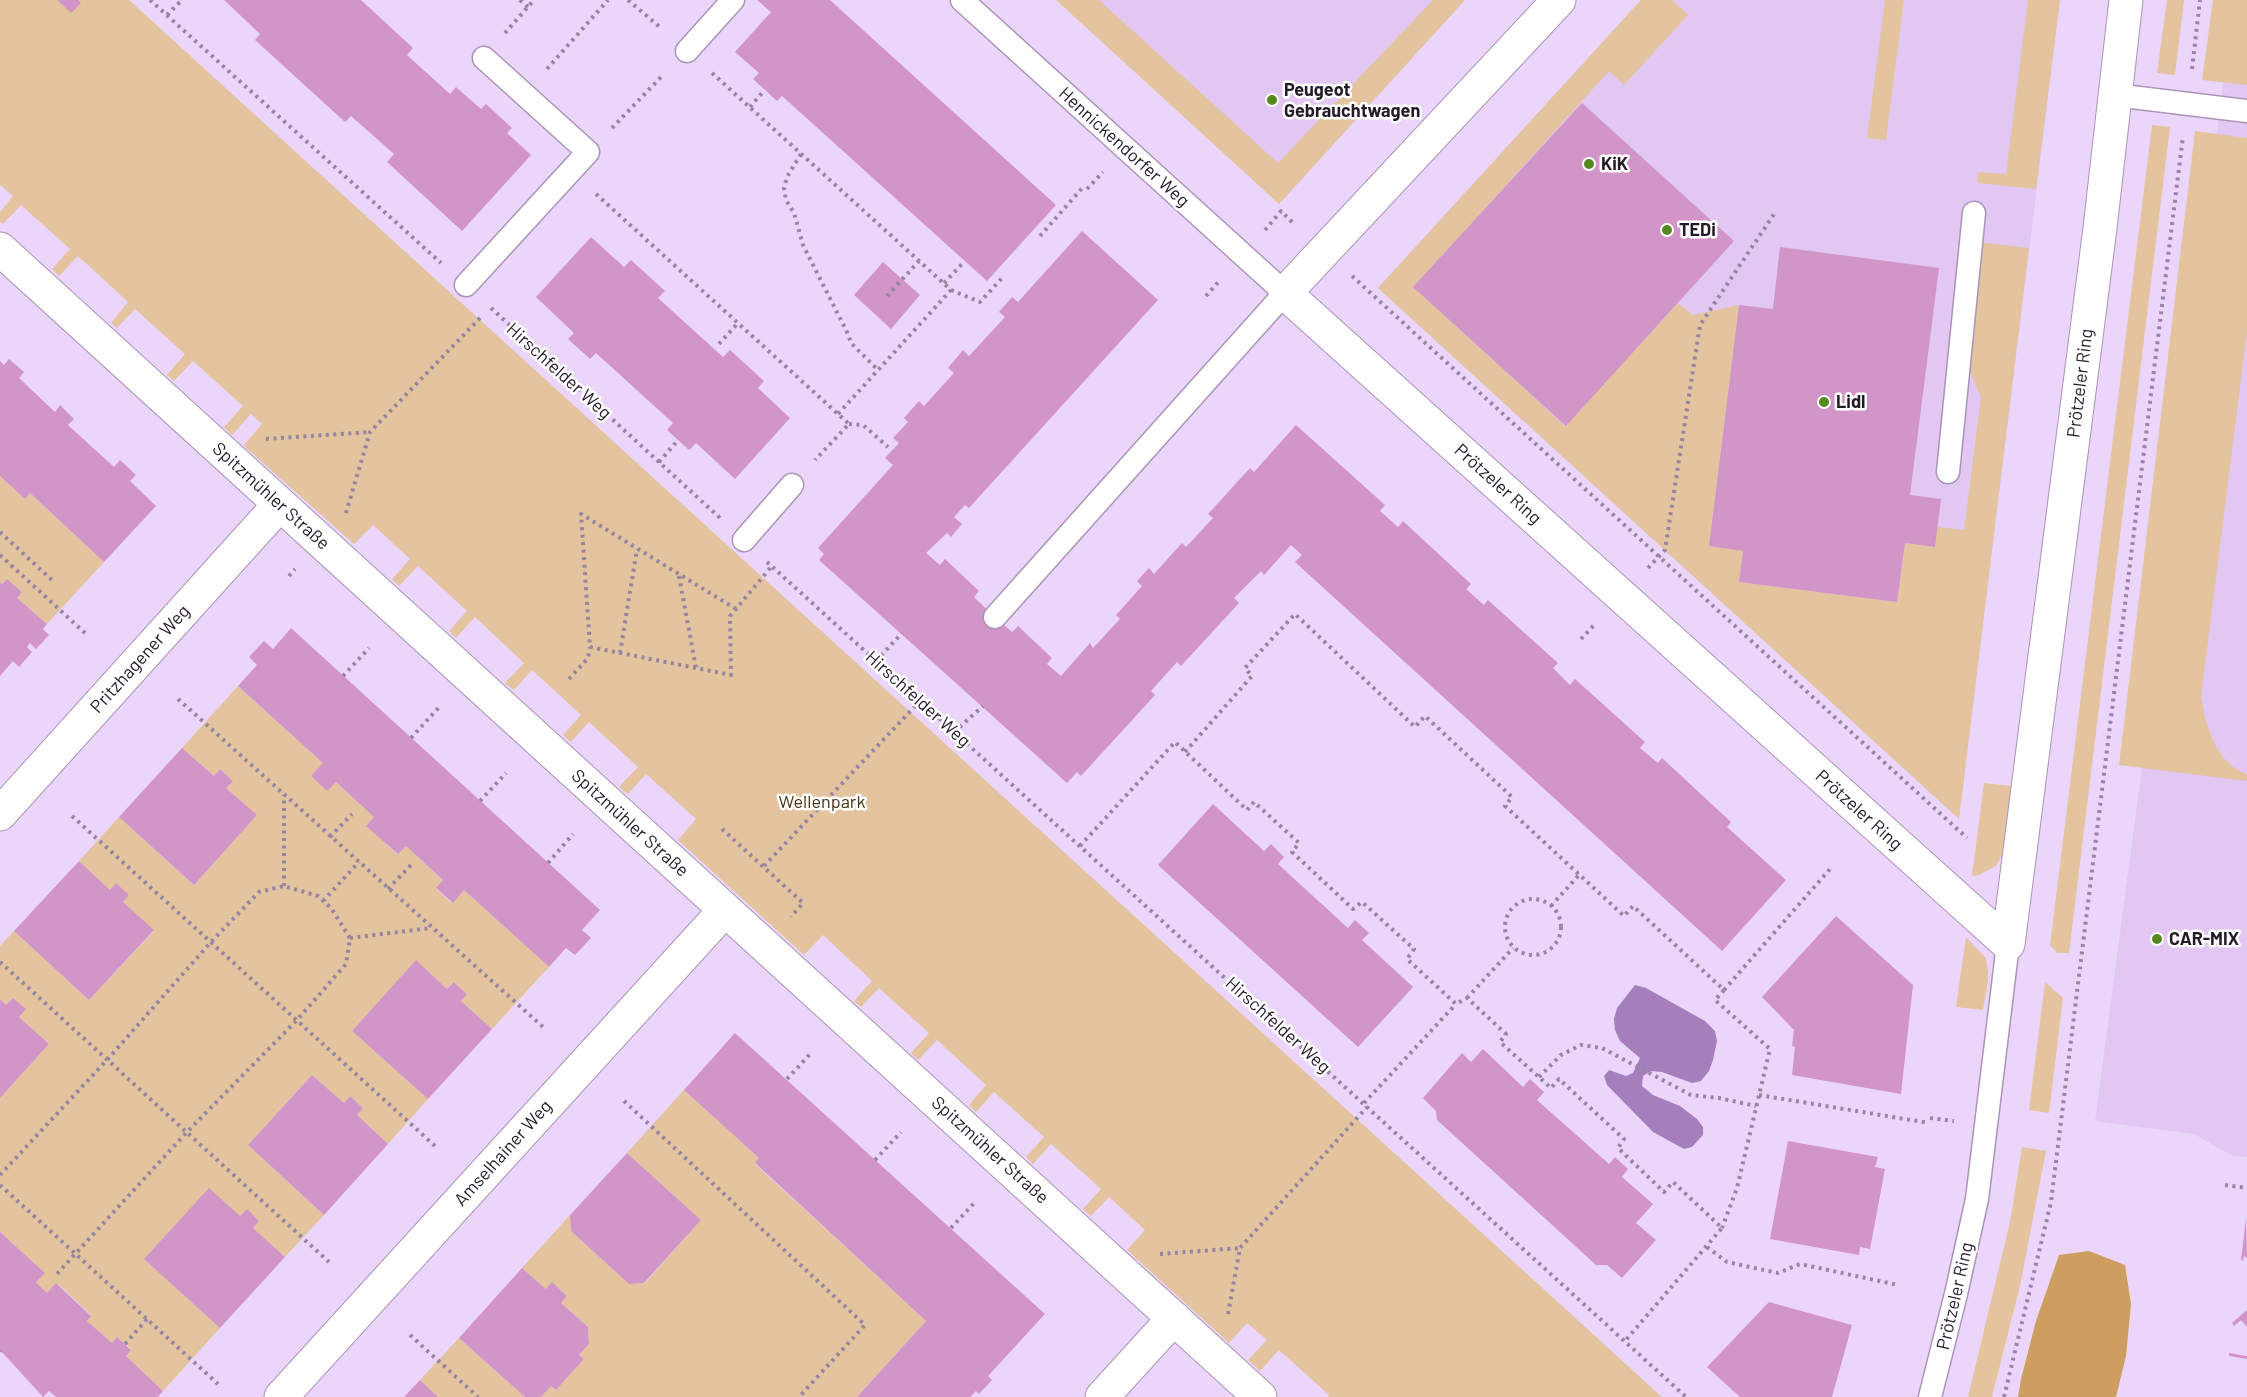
<!DOCTYPE html>
<meta charset="utf-8">
<style>
body{margin:0}
canvas{display:block;background:#ecd5fa}
</style>
<canvas width="2247" height="1397"></canvas>
<script>
const ctx = document.querySelector('canvas').getContext('2d');
ctx.lineJoin = 'round';
function fill(path, color) {
  ctx.fillStyle = color;
  ctx.fill(path, 'evenodd');
}
function toPath(rows) {
  const path = new Path2D();
  for (const r of rows) {
    if (r.length === 3) {
      path.moveTo(r[0] + r[2], r[1]);
      path.arc(r[0], r[1], r[2], 0, 2 * Math.PI);
      continue;
    }
    path.moveTo(r[0], r[1]);
    for (let i = 2; i < r.length; i += 2) path.lineTo(r[i], r[i + 1]);
  }
  return path;
}
function strokePath(path, color, width, dash) {
  ctx.strokeStyle = color;
  ctx.lineWidth = width;
  ctx.lineCap = dash ? 'butt' : 'round';
  ctx.setLineDash(dash || []);
  ctx.stroke(path);
}
function drawText(font, color, halo, rows, align = 'center') {
  ctx.font = font + ' Barlow,sans-serif';
  ctx.lineWidth = 5;
  ctx.setLineDash([]);
  ctx.textBaseline = 'middle';
  ctx.strokeStyle = halo;
  ctx.fillStyle = color;
  for (const [text, x, y, turn = 0] of rows) {
    ctx.save();
    ctx.translate(x, y);
    ctx.rotate((+turn || 0) * Math.PI / 180);
    ctx.textAlign = isNaN(turn) ? turn : align;
    if (halo) ctx.strokeText(text, 0, 0);
    ctx.fillText(text, 0, 0);
    ctx.restore();
  }
}
fill(toPath([
 [1061,0,1465,0,1282,201],
 [1641,0,2060,0,1959,819,1378,288],
 [2247,0,2247,1157,2233,1156,2194,1134,2095,1121,2142,768,2225,65]
]), '#e1c7f2');
fill(toPath([
 [0,0,129,0,1662,1397,1328,1397,1329,1395,1279,1350,1260,1371,1248,1360,1267,1340,1247,1323,1229,1343,1127,1250,1145,1230,1109,1197,1091,1216,1083,1209,1101,1189,1051,1144,1033,1164,1026,1157,1044,1137,994,1092,976,1112,969,1105,986,1085,937,1040,918,1060,911,1053,929,1033,879,988,861,1007,854,1001,872,981,823,935,804,955,678,840,696,819,646,774,628,794,619,787,638,767,589,722,571,742,563,735,581,715,532,670,514,690,505,683,524,663,475,617,456,638,449,631,467,611,418,566,399,586,392,579,410,559,373,525,354,544,245,447,244,445,262,424,251,414,232,435,224,427,243,406,193,361,174,381,167,375,185,354,135,309,117,328,111,323,128,302,78,256,59,276,52,269,70,249,21,205,3,224,0,222,0,212,13,196,0,185],
 [1056,0,1099,0,1278,163,1433,0,1465,0,1279,204],
 [1641,0,1672,0,1688,15,1624,85,1609,71,1414,287,1565,426,1678,303,1693,315,1739,305,1709,546,1743,551,1739,582,1897,602,1905,543,1934,547,1937,527,1964,530,1981,397,1967,364,1979,242,2029,248,1959,819,1378,288],
 [1885,0,1904,0,1886,140,1867,138],
 [2028,0,2060,0,2036,189,1977,183,1978,172,2006,174],
 [2167,0,2184,0,2175,75,2157,73],
 [2213,0,2247,0,2247,85,2202,80],
 [2152,125,2170,127,2069,953,2057,953,2050,945],
 [2195,131,2247,138,2247,332,2201,696,2205,718,2213,741,2222,756,2233,767,2247,775,2247,781,2119,765],
 [0,476,25,499,30,493,104,562,47,624,17,598,22,592,7,579,2,584,0,582],
 [238,686,323,763,311,776,327,790,336,782,374,817,367,826,397,854,406,846,443,880,436,889,452,903,464,890,549,967,492,1029,461,1001,467,994,460,988,454,982,447,989,417,961,352,1031,428,1099,388,1144,357,1115,363,1108,351,1097,344,1103,312,1075,248,1145,324,1215,285,1257,253,1228,259,1221,247,1210,240,1216,145,1259,220,1328,163,1391,126,1356,131,1349,117,1337,112,1343,87,1321,91,1315,57,1283,47,1293,36,1282,44,1272,0,1232,0,1098,49,1044,19,1017,18,1003,13,998,6,1005,0,999,0,946,14,931,89,1000,154,931,123,902,129,895,116,883,110,890,79,861,119,817,194,885,257,815,226,788,232,780,220,769,214,776,182,748],
 [1984,783,2011,786,2004,852,1996,866,1979,875,1972,876],
 [1966,937,1985,957,1988,968,1988,981,1983,1010,1956,1007],
 [2045,982,2063,998,2049,1113,2029,1110],
 [684,1090,759,1158,755,1164,926,1321,857,1397,438,1397,420,1380,459,1338,525,1397,541,1396,551,1386,556,1390,584,1359,579,1355,589,1344,588,1327,561,1303,567,1296,553,1283,546,1289,522,1268,570,1215,571,1231,629,1284,645,1283,701,1220,627,1153],
 [2022,1147,2046,1151,2020,1286,1992,1397,1968,1397,2010,1222]
]), '#e3c49e');
fill(toPath([
 [2089,1251,2125,1265,2131,1304,2126,1356,2116,1397,2018,1397,2021,1379,2036,1321,2059,1255]
]), '#ce9e60');
fill(toPath([
 [1635,985,1646,988,1705,1021,1715,1031,1717,1041,1713,1060,1709,1071,1701,1081,1692,1083,1662,1072,1651,1071,1643,1076,1642,1086,1653,1095,1680,1106,1697,1119,1703,1127,1703,1135,1692,1147,1684,1149,1653,1132,1607,1085,1604,1076,1609,1070,1626,1076,1633,1073,1640,1058,1620,1041,1615,1030,1614,1019,1617,1008]
]), '#a57fbc');
fill(toPath([
 [57,0,78,0,81,3,71,13],
 [224,0,361,0,413,48,407,55,450,94,456,87,481,109,486,104,512,128,507,133,531,155,462,231,387,162,394,154,351,116,345,122,255,40,260,34],
 [757,0,830,0,1056,205,987,281,782,96,777,101,753,79,759,73,735,52,771,12],
 [1582,103,1734,241,1566,426,1413,287],
 [1082,231,1158,300,969,508,965,505,954,517,962,524,951,537,947,533,926,553,940,565,945,559,979,591,974,597,995,617,1012,632,1018,626,1052,658,1047,664,1061,676,1090,643,1093,648,1120,619,1116,615,1142,586,1137,581,1149,568,1154,574,1182,543,1186,547,1213,518,1208,514,1250,468,1254,472,1296,425,1385,505,1380,511,1398,527,1403,521,1471,584,1466,589,1484,605,1488,600,1558,663,1553,668,1570,685,1575,679,1645,742,1640,748,1658,763,1662,758,1731,822,1727,827,1786,880,1722,951,1295,562,1302,555,1291,545,1264,575,1261,571,1234,598,1239,603,1181,666,1177,662,1151,691,1155,695,1081,776,1077,772,1067,783,819,560,824,554,818,548,893,465,885,458,899,443,893,438,908,422,904,418,919,401,924,406,954,373,948,368,963,350,969,356,1005,317,999,312,1012,297,1018,302],
 [591,237,624,267,631,260,665,291,658,298,723,357,730,350,764,381,758,388,790,418,735,479,696,443,689,450,667,430,673,423,596,353,590,359,568,339,574,333,536,297],
 [1780,247,1939,268,1910,495,1941,499,1935,547,1905,543,1897,602,1739,582,1743,551,1709,546,1739,305,1773,309],
 [883,262,920,295,891,329,854,295],
 [9,359,24,372,19,378,55,412,60,405,74,419,68,425,114,467,120,460,136,475,130,481,156,506,104,562,30,493,25,499,0,476,0,361,4,365],
 [7,579,22,592,17,598,47,624,43,629,49,635,36,649,30,643,27,647,32,652,19,667,13,661,0,676,0,582,2,584],
 [291,628,600,910,582,930,591,938,575,955,566,948,549,967,464,890,453,903,436,888,443,880,406,846,398,854,366,826,374,817,336,782,327,791,311,776,323,763,238,686,257,665,249,657,264,641,273,649],
 [182,748,214,776,220,769,233,781,226,788,257,815,194,885,119,817],
 [1213,804,1264,851,1271,844,1284,857,1278,864,1348,928,1355,920,1369,933,1362,940,1413,987,1358,1047,1158,865],
 [79,861,110,890,116,883,129,895,123,902,154,930,89,1000,14,931],
 [1836,916,1913,985,1901,1094,1792,1075,1795,1047,1792,1046,1794,1030,1762,997],
 [416,960,447,989,454,982,460,988,467,994,461,1001,492,1029,428,1099,352,1031],
 [13,998,26,1009,19,1017,49,1044,0,1098,0,999,6,1005],
 [735,1033,1045,1314,988,1376,992,1380,979,1394,976,1391,970,1397,857,1397,926,1321,755,1163,759,1158,684,1090],
 [1483,1049,1523,1087,1530,1079,1544,1092,1537,1100,1609,1164,1615,1157,1628,1169,1622,1177,1653,1204,1636,1223,1656,1240,1622,1278,1607,1265,1596,1265,1437,1120,1436,1111,1423,1098,1462,1053,1471,1062],
 [312,1075,344,1103,350,1096,363,1108,357,1115,388,1144,324,1215,248,1145],
 [1788,1141,1878,1157,1875,1167,1885,1169,1870,1249,1860,1247,1859,1255,1770,1239],
 [627,1153,701,1220,644,1283,629,1284,571,1231,570,1215],
 [209,1188,240,1216,247,1209,259,1221,253,1228,285,1257,220,1328,144,1259],
 [2246,1218,2247,1258,2244,1256,2243,1261,2241,1260],
 [0,1232,45,1273,36,1282,47,1293,56,1283,91,1316,87,1321,112,1343,117,1337,131,1350,126,1356,163,1391,158,1397,56,1397,49,1391,43,1397,0,1350],
 [522,1268,546,1289,552,1282,567,1296,561,1303,588,1327,589,1344,579,1355,584,1359,556,1390,551,1386,541,1397,525,1397,459,1338],
 [1769,1302,1852,1325,1832,1397,1740,1397,1707,1367],
 [2247,1310,2247,1327,2241,1320,2234,1326,2232,1323],
 [2229,1353,2247,1356,2247,1359,2229,1356],
 [420,1380,438,1397,404,1397]
]), '#d295c8');
const service = toPath([
 [962,0,1285,293,995,617],
 [687,51,733,0],
 [2115,95,2247,111],
 [466,285,588,152,484,58],
 [1948,472,1974,213],
 [744,540,792,485],
 [1930,1397,1956,1294,1977,1199,2008,944]
]);
const minor = toPath([
 [1559,0,1285,293,2008,944],
 [0,249,1260,1397],
 [0,814,280,504],
 [2008,944,2100,228,2126,0],
 [281,1397,725,910],
 [1102,1397,1174,1318]
]);
strokePath(service, '#aa95b7', 25);
strokePath(minor, '#aa95b7', 35);
strokePath(toPath([
 [150,0,441,263],
 [520,0,528,7],
 [628,0,661,28],
 [167,15,182,0],
 [505,33,534,0],
 [547,69,608,0],
 [2192,69,2200,0],
 [712,73,951,290,838,414],
 [750,107,762,93],
 [612,128,663,75],
 [801,154,787,177,784,188,786,200,794,213,803,245,848,334,851,343,878,370],
 [1087,189,1103,172],
 [596,194,849,424,815,460],
 [1265,230,1281,211,1295,225],
 [1040,236,1084,186],
 [1352,276,1967,838],
 [944,283,962,264],
 [951,290,980,302,1004,276],
 [887,296,919,261],
 [1206,296,1220,280],
 [491,308,720,518],
 [719,344,738,323],
 [849,424,863,425,888,447],
 [266,439,370,432],
 [659,462,678,440],
 [346,513,370,432,481,317],
 [0,532,54,582],
 [0,555,85,633],
 [767,562,1686,1397],
 [1648,568,1665,550,1700,325,1774,214],
 [289,576,295,569],
 [679,576,696,668],
 [736,609,581,514,590,647,731,675,730,616,772,566],
 [1581,639,1595,624],
 [620,653,637,549],
 [876,661,902,633],
 [343,676,369,648],
 [569,679,588,658,590,647],
 [178,699,543,1027],
 [954,732,983,706],
 [411,738,441,705],
 [1185,752,1252,676,1245,668,1295,614,1415,727,1425,716,1512,797,1505,806,1624,916,1633,906,1724,990,1715,1000,1770,1049,1737,1188,1722,1228],
 [480,801,506,773],
 [72,816,435,1146],
 [722,829,803,903,791,917],
 [330,837,352,814],
 [1080,846,1175,742,1247,810,1254,802,1299,843,1292,852,1353,909,1362,902,1414,949,1407,959,1456,1004,1467,998,1506,1034,1500,1042,1551,1088,1559,1079,1624,1139,1618,1148,1664,1192,1673,1182,1722,1228,1625,1341],
 [548,863,573,834],
 [764,866,920,701],
 [284,886,284,795],
 [388,889,411,865],
 [1533,927,28],
 [323,901,359,862],
 [1551,906,1579,875],
 [350,938,431,928],
 [0,962,329,1262],
 [1724,990,1830,869],
 [1467,998,1513,948],
 [1539,1077,1561,1055,1581,1045,1602,1048,1691,1095,1719,1098,1756,1106],
 [787,1079,812,1052],
 [1759,1095,1929,1123],
 [624,1101,865,1325,799,1397],
 [1364,1103,1456,1004],
 [1930,1118,1954,1121],
 [875,1160,901,1132],
 [0,1175,107,1060,211,942,259,892,284,886,318,896,331,908,350,938,346,964,297,1020,186,1133,56,1275],
 [0,1185,218,1384],
 [2225,1185,2247,1188],
 [951,1228,976,1201],
 [1707,1247,1727,1262,1778,1273,1800,1264,1898,1285],
 [1160,1254,1240,1248],
 [1228,1314,1240,1248,1367,1107],
 [410,1335,478,1397],
 [125,1344,147,1319],
 [0,1351,1,1350],
 [2004,1397,2051,1202,2183,136]
]), '#9786a1', 4, [3, 4.5]);
strokePath(service, '#fff', 22);
strokePath(minor, '#fff', 33);
for (const [x, y, r, color] of [
 [1272,100,6,"#55881f"],
 [1589,164,6,"#55881f"],
 [1667,230,6,"#55881f"],
 [1824,402,6,"#55881f"],
 [2157,939,6,"#55881f"]
]) {
  const dot = new Path2D();
  dot.arc(x, y, r, 0, 2 * Math.PI);
  ctx.fillStyle = color;
  ctx.fill(dot);
  strokePath(dot, '#fff', 2);
}
drawText('bold 18px', '#231b28', '#fff', [
 ["Peugeot",1284,90],
 ["Gebrauchtwagen",1284,111],
 ["KiK",1601,164],
 ["TEDi",1679,230],
 ["Lidl",1836,402],
 ["CAR-MIX",2169,939]
], 'left');
drawText('18px', '#231b28', '#fff', [
 ["Hennickendorfer Weg",1124,147,42],
 ["Hirschfelder Weg",559,371,42],
 ["Prötzeler Ring",2080,383,-83],
 ["Prötzeler Ring",1498,484,42],
 ["Spitzmühler Straße",271,496,42],
 ["Pritzhagener Weg",140,659,-48],
 ["Hirschfelder Weg",918,699,42],
 ["Prötzeler Ring",1859,810,42],
 ["Spitzmühler Straße",630,823,42],
 ["Hirschfelder Weg",1278,1025,42],
 ["Spitzmühler Straße",990,1150,42],
 ["Amselhainer Weg",503,1153,-48],
 ["Prötzeler Ring",1955,1296,-77]
]);
drawText('18px', '#463216', '#fff', [
 ["Wellenpark",822,802]
]);
</script>
